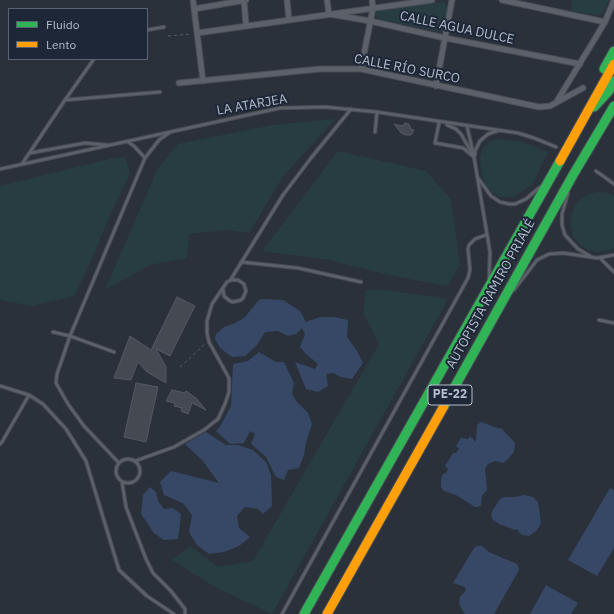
<!DOCTYPE html>
<meta charset="utf-8">
<style>
body{margin:0}
#map{position:relative;width:614px;height:614px;overflow:hidden;background:#2b313b;font-family:"IBM Plex Sans",sans-serif}
canvas{display:block}
.legend{position:absolute;left:8px;top:8px;width:140px;height:52px;box-sizing:border-box;background:#1d2737;border:1px solid #5a6373;margin:0;padding:5px 7px;list-style:none;font-size:12px;color:#b6bdcc}
.legend li{display:flex;align-items:center;gap:8px;height:20px}
.legend b{width:20px;border:1px solid #5a6373}
</style>
<div id="map">
<canvas width="614" height="614"></canvas>
<ul class="legend">
<li><b style="height:5px;background:#30b455"></b>Fluido</li>
<li><b style="height:5px;background:#ff9f0a"></b>Lento</li>
</ul>
</div>
<script>
const ctx = document.querySelector('canvas').getContext('2d');
ctx.lineJoin = 'round';
function fill(path, color) {
  ctx.fillStyle = color;
  ctx.fill(path, 'evenodd');
}
function toPath(rows) {
  const path = new Path2D();
  for (const r of rows) {
    if (r.length === 3) {
      path.moveTo(r[0] + r[2], r[1]);
      path.arc(r[0], r[1], r[2], 0, 2 * Math.PI);
      continue;
    }
    path.moveTo(r[0], r[1]);
    for (let i = 2; i < r.length; i += 2) path.lineTo(r[i], r[i + 1]);
  }
  return path;
}
function strokePath(path, color, width, dash) {
  ctx.strokeStyle = color;
  ctx.lineWidth = width;
  ctx.lineCap = dash ? 'butt' : 'round';
  ctx.setLineDash(dash || []);
  ctx.stroke(path);
}
function drawText(font, color, halo, rows, align = 'center') {
  ctx.font = font + ' "IBM Plex Sans",sans-serif';
  ctx.lineWidth = 4;
  ctx.setLineDash([]);
  ctx.textBaseline = 'middle';
  ctx.strokeStyle = halo;
  ctx.fillStyle = color;
  for (const [text, x, y, turn = 0] of rows) {
    ctx.save();
    ctx.translate(x, y);
    ctx.rotate((+turn || 0) * Math.PI / 180);
    ctx.textAlign = isNaN(turn) ? turn : align;
    if (halo) ctx.strokeText(text, 0, 0);
    ctx.fillText(text, 0, 0);
    ctx.restore();
  }
}
fill(toPath([
 [572,0,609,0,603,13,599,15,571,11],
 [442,2,444,2,448,9,444,28,441,32,378,19,376,16,376,10,379,9],
 [335,119,282,178,249,233,226,230,189,234,187,258,150,265,105,290,157,170,178,144,273,125],
 [497,139,523,142,548,152,532,185,513,197,500,197,492,192,485,185,482,175,480,160,482,149,488,142],
 [338,151,426,171,451,199,460,265,447,286,394,276,329,260,262,251],
 [125,157,130,173,107,222,88,268,74,296,31,306,0,300,0,186,110,159],
 [599,192,608,193,614,196,614,248,608,251,597,252,587,249,579,244,573,235,570,225,571,215,575,205,581,199,589,194],
 [366,290,386,290,448,299,272,614,215,587,172,560,190,546,218,567,253,561,379,344,363,313]
]), '#273d42');
fill(toPath([
 [261,299,283,300,300,311,306,322,320,317,334,317,348,320,347,337,357,351,363,363,352,379,341,377,333,373,326,374,328,386,318,392,306,389,295,362,315,369,318,364,305,353,300,347,305,334,302,328,296,334,288,336,278,331,265,332,257,345,245,356,232,357,220,348,215,339,216,334,224,327,233,324,244,318,258,301],
 [259,352,276,362,284,362,294,383,292,394,297,402,308,413,312,424,306,442,304,455,299,468,288,470,284,480,276,477,266,457,251,444,255,434,250,431,244,443,230,444,216,431,221,425,231,406,233,364,248,361],
 [481,422,487,424,491,426,502,429,515,443,514,452,507,460,503,463,495,461,488,464,485,468,487,490,482,496,481,505,478,507,475,507,456,495,444,491,441,487,441,480,443,474,446,473,448,469,445,466,453,453,456,453,459,449,456,446,461,438,468,439,470,436,476,442,477,425],
 [206,432,226,445,238,445,253,450,266,462,271,475,272,506,263,514,258,509,245,507,237,516,239,528,250,537,239,546,224,552,209,554,197,545,189,532,192,515,183,503,164,495,160,482,171,471,219,483,202,460,185,444],
 [150,487,156,492,158,501,164,509,173,508,181,514,178,539,164,540,154,533,141,514,143,495],
 [610,488,614,490,614,548,597,576,568,560],
 [524,495,533,497,538,502,541,523,537,530,529,536,522,535,518,531,518,529,515,530,499,524,493,520,491,515,493,510,500,499,504,497,514,497],
 [477,546,482,546,489,552,517,564,519,570,494,614,465,614,461,608,459,602,460,597,466,590,465,587,453,583,474,548],
 [546,585,578,603,571,614,530,614]
]), '#364866');
const building = toPath([
 [405,123,409,124,411,129,414,130,411,135,405,135,401,133,394,124,402,126,405,123],
 [177,297,195,306,170,356,156,349,166,367,166,383,147,372,138,362,131,380,114,378,130,336,151,350,177,297],
 [136,383,158,387,146,442,124,437,136,383],
 [172,390,185,393,186,391,196,398,206,410,192,403,188,414,181,411,182,408,174,406,175,403,166,401,172,390]
]);
fill(building, '#444952');
strokePath(building, '#535963', 1);
const lane = toPath([
 [147,30,164,27],
 [65,100,160,92],
 [439,123,435,143,463,148,474,157],
 [447,125,456,129,461,134,473,155],
 [467,126,474,157,490,252,489,281],
 [375,132,377,112],
 [128,142,134,146,145,158],
 [30,153,85,143,108,145],
 [475,155,475,151,480,141,488,134,497,131],
 [22,164,65,100,94,59],
 [0,169,280,108,325,107,377,112,518,133,534,138,556,147],
 [596,171,614,184],
 [478,178,491,196,500,202,509,204,515,204,526,199,540,187],
 [568,193,562,214,562,225,565,235,578,249,590,256],
 [601,259,614,272],
 [241,262,298,268,361,282],
 [231,279,283,195,311,158,351,109],
 [514,290,537,260,549,254,563,253,597,258,614,255],
 [599,320,614,323],
 [53,332,70,336,114,352],
 [0,386,29,395,43,404,66,429,86,461,119,570,147,596,174,614],
 [0,444,2,442,29,395],
 [128,471,12],
 [135,461,174,447,204,430,218,419,225,404,229,392,229,378,209,342,207,333,207,321,212,304,227,282,231,280,238,280,244,284,246,291,243,298,241,300,233,302,230,301,224,296,223,289],
 [119,463,84,426,68,404,56,383,57,374,70,336,145,158,159,140,169,133],
 [122,482,126,507,146,559,153,573,171,591,185,609,185,614],
 [282,614,468,278,470,270,468,249,469,245,475,239,486,235]
]);
const street = toPath([
 [193,0,203,81],
 [244,0,246,26],
 [287,0,289,20],
 [327,0,329,14,370,21,445,38,580,64],
 [502,0,605,22],
 [194,9,246,0],
 [197,33,432,0],
 [361,69,373,8,372,0],
 [179,83,320,69,361,69,539,107,550,106,583,88],
 [436,86,452,0],
 [557,101,605,22,614,0]
]);
const fast = toPath([
 [604,69,614,51],
 [594,107,608,92,614,81],
 [444,406,573,175,614,106],
 [304,614,560,161]
]);
const slow = toPath([
 [560,161,614,64],
 [327,614,444,406]
]);
strokePath(lane, '#484c53', 4.5);
strokePath(street, '#484c53', 7);
strokePath(fast, '#484d57', 11);
strokePath(slow, '#484d57', 11);
strokePath(toPath([
 [168,36,191,34],
 [180,367,205,344]
]), '#595f66', 1, [3, 3]);
strokePath(lane, '#5c6069', 2.5);
strokePath(street, '#5c6069', 5);
strokePath(fast, '#30b455', 9);
strokePath(slow, '#ff9f0a', 9);
for (const [x, y, w] of [
 [450,395,44]
]) {
  const box = new Path2D();
  box.roundRect(x - w / 2, y - 10, w, 20, 3);
  ctx.fillStyle = '#1d2737';
  ctx.fill(box);
  strokePath(box, '#b6bdcc', 1);
}
drawText('bold 12px', '#b6bdcc', null, [
 ["PE-22",450,395]
]);
drawText('13px', '#b6bdcc', '#1d2737', [
 ["CALLE AGUA DULCE",457,28,12],
 ["CALLE RÍO SURCO",407,69,11],
 ["LA ATARJEA",252,105,-10],
 ["AUTOPISTA RAMIRO PRIALÉ",491,294,-61]
]);
</script>
